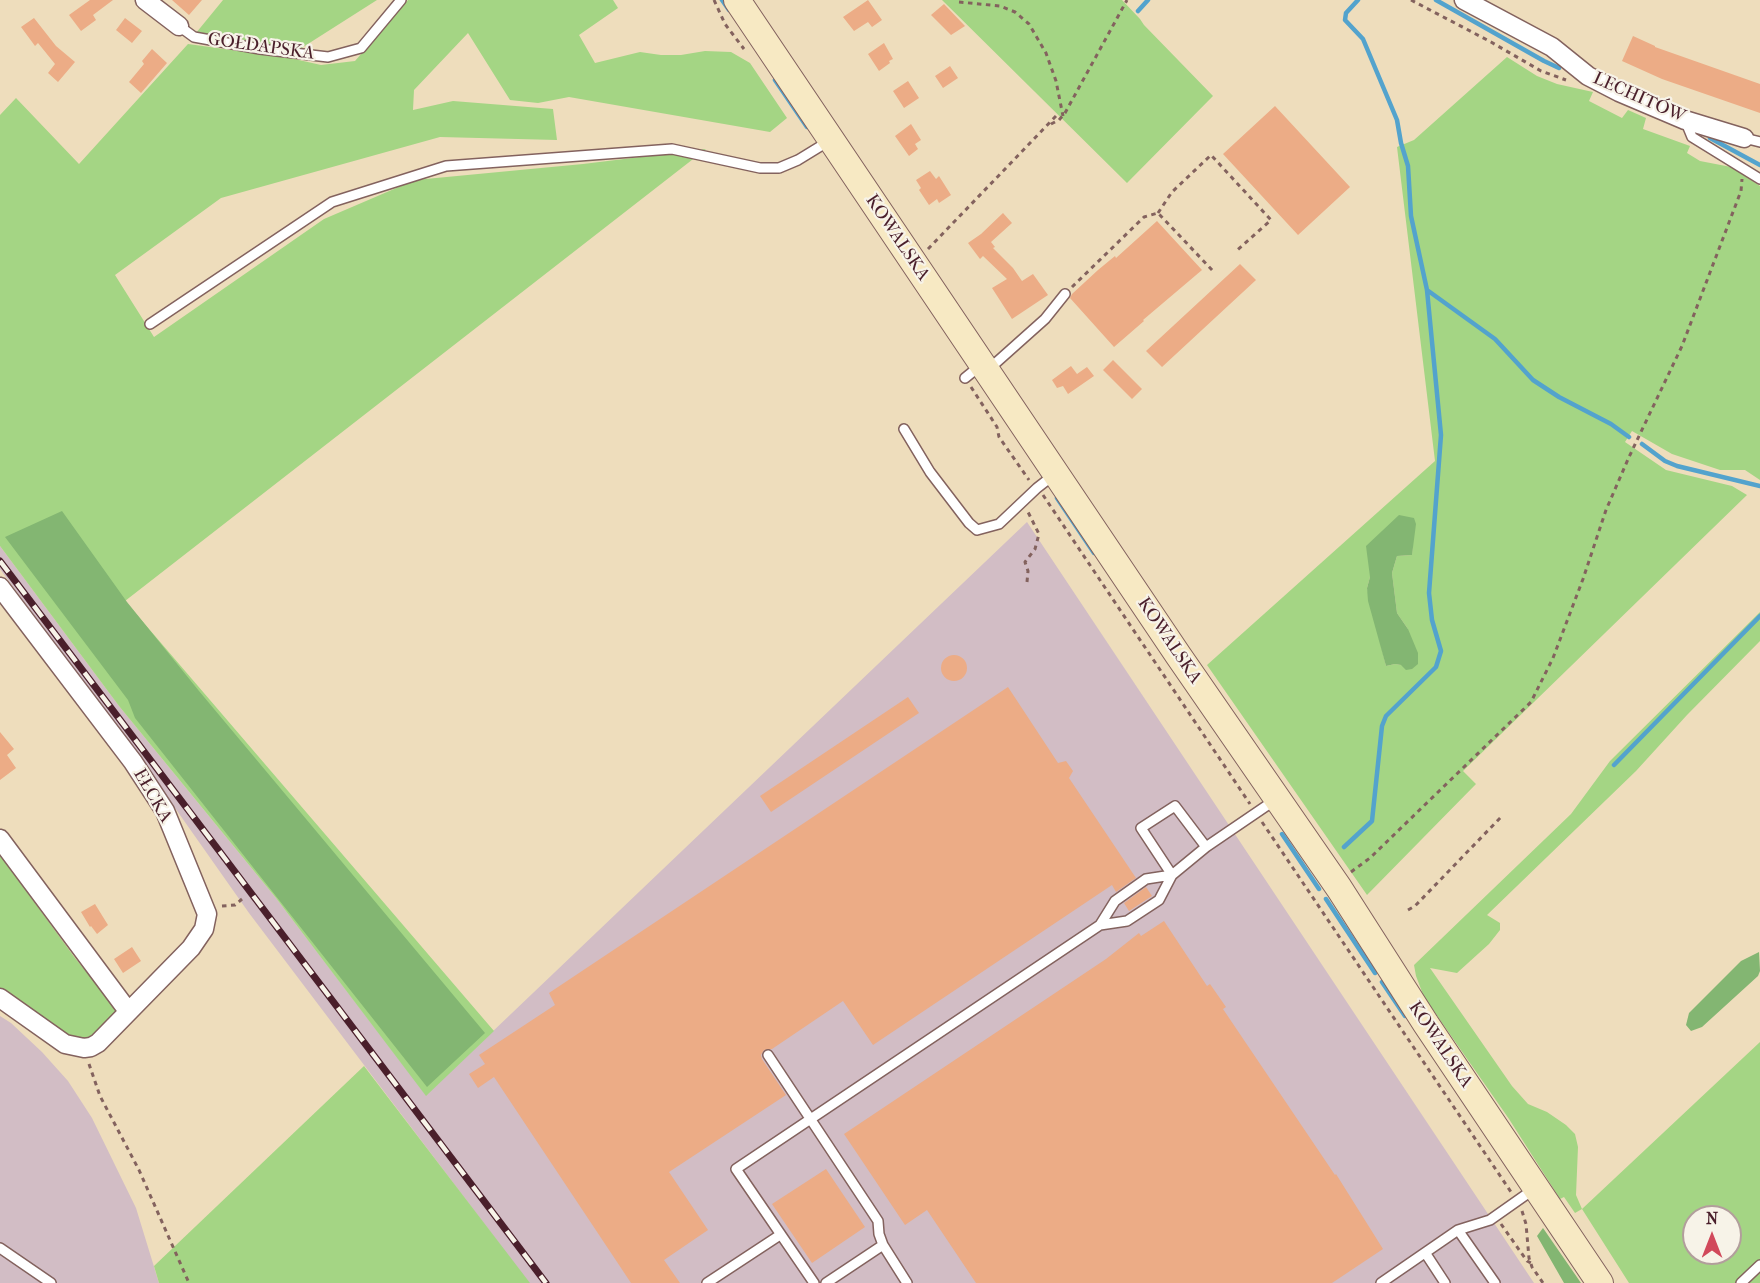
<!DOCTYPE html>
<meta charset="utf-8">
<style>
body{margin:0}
#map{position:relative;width:1760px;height:1283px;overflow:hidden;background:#eeddbc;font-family:"IM FELL French Canon",serif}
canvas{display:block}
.north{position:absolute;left:1682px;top:1205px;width:60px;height:60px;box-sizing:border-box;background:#f7f3e8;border:2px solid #b29e9c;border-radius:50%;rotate:0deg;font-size:16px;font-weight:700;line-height:24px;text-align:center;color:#4a1f2b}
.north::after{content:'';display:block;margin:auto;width:21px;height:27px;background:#d1495b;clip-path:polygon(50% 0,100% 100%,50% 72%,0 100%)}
</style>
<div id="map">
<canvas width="1760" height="1283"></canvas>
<div class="north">N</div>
</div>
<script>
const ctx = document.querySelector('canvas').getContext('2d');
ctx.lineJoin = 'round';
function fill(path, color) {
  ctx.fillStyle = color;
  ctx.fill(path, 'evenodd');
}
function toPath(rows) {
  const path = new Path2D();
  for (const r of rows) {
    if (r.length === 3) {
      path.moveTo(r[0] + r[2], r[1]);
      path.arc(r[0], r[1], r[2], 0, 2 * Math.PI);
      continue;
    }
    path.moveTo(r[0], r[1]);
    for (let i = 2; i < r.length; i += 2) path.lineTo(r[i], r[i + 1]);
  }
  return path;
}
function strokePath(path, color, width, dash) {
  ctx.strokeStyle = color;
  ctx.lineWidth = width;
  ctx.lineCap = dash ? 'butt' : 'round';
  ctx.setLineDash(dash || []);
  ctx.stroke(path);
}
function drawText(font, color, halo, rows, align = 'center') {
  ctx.font = font + ' "IM FELL French Canon",serif';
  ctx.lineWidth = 4.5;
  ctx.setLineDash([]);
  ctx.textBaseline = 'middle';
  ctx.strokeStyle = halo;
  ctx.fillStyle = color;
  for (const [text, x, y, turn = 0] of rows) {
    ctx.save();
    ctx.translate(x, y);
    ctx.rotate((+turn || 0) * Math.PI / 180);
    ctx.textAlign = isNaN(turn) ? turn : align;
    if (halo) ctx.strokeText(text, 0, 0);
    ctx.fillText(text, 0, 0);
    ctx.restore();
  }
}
fill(toPath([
 [1027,522,1534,1283,529,1283,249,913,168,798,0,569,0,546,119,706,276,898,426,1095],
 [0,1016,11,1023,42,1052,68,1081,92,1118,136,1208,159,1283,0,1283]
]), '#d2bdc5');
fill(toPath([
 [223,0,377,0,300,49,196,33],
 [408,0,613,0,618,8,579,35,595,63,640,52,661,55,681,55,705,51,731,52,750,63,787,118,770,132,569,97,538,103,510,100,468,33,414,90,413,110,453,101,553,109,557,140,440,137,221,198,115,275,154,337,324,219,415,180,583,164,706,149,125,601,494,1031,426,1096,276,898,119,706,0,546,0,115,16,98,79,164,188,44,290,58,321,65,355,61],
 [942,0,1122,0,1140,19,1144,25,1213,96,1127,183],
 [1507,57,1537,76,1557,84,1593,92,1589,101,1622,118,1628,110,1646,118,1643,129,1690,146,1687,153,1700,161,1731,167,1760,186,1760,480,1745,470,1720,470,1672,454,1632,431,1625,442,1666,470,1732,486,1747,495,1463,771,1476,784,1367,895,1207,665,1435,461,1397,147,1414,140],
 [1413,540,1412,555,1397,556,1392,573,1397,613,1408,629,1401,665,1395,664,1386,666,1367,588,1370,577],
 [1760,612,1760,641,1687,715,1636,771,1487,915,1500,923,1500,930,1489,944,1457,973,1430,968,1512,1086,1528,1104,1547,1112,1566,1125,1575,1134,1578,1147,1576,1195,1582,1209,1760,1042,1760,1283,1629,1283,1582,1209,1575,1213,1564,1197,1560,1199,1509,1119,1424,997,1416,976,1414,965,1571,814,1610,761],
 [1694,1217,1730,1217,1730,1253,1694,1253],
 [0,855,75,958,117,1009,116,1016,109,1026,90,1037,78,1039,67,1035,0,990],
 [364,1066,530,1283,159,1283,154,1266]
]), '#a4d584');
fill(toPath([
 [62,511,127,602,199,691,485,1033,427,1087,135,718,128,700,5,537],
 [1399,515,1414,518,1416,524,1412,555,1397,556,1392,573,1397,613,1408,629,1418,653,1418,664,1412,669,1406,670,1401,665,1395,664,1386,666,1368,601,1367,588,1370,577,1366,546],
 [1759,952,1760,971,1758,976,1702,1027,1691,1031,1686,1025,1689,1013,1741,961],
 [1543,1228,1581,1283,1564,1283,1537,1236]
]), '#83b672');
strokePath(toPath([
 [722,0,729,10],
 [1436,0,1544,61,1559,68],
 [1138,11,1148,0],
 [775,80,807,127],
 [1710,138,1760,165],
 [1427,290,1495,339,1533,380,1559,397,1611,424,1629,437],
 [1642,444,1665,461,1677,466,1760,486],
 [1057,498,1094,553],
 [1614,765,1760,616],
 [1282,834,1319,889],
 [1344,847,1372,821,1382,726,1386,716,1436,667,1441,651,1432,620,1429,593,1441,435,1427,290,1411,216,1408,166,1401,143,1397,120,1363,39,1345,20,1346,13,1358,0],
 [1326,899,1375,973],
 [1382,982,1405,1016]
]), '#53a3cd', 4.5);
fill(toPath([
 [90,0,113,0,93,15,96,20,81,31,69,15],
 [172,0,202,0,189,15],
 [868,0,882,20,872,27,868,22,854,31,843,17],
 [944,4,965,26,951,35,931,15],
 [34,18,56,46,75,62,58,82,48,73,55,64,38,43,35,46,21,27],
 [125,18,142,31,132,43,116,30],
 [1633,36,1655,46,1655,47,1760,84,1760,113,1662,79,1622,61],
 [884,43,893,59,889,61,890,63,879,71,868,54],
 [152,49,167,63,141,93,129,82,144,64,142,61],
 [950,66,958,78,943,88,935,76],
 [908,81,919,98,904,108,893,91],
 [1275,106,1350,187,1298,235,1223,154],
 [911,124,921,140,915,144,918,149,909,156,895,136],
 [930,171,936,179,939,176,951,195,939,203,937,199,929,205,919,190,921,188,916,180],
 [1003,213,1012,223,991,242,995,247,993,248,1013,268,1022,281,1033,274,1048,295,1012,319,992,288,1007,279,983,256,980,259,968,243,981,234],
 [1157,221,1202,270,1143,320,1144,321,1114,347,1070,298,1072,294,1098,270,1115,256,1116,258],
 [1240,264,1256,280,1162,367,1146,351],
 [1113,360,1142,389,1132,399,1103,370],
 [1071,366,1077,374,1087,367,1094,376,1068,394,1063,386,1057,388,1052,380],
 [954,668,13],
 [1008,687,1058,763,1066,761,1073,771,1069,778,1136,878,1116,892,1112,885,873,1045,843,1001,772,1049,764,1050,761,1055,762,1059,786,1095,669,1172,708,1230,664,1260,680,1283,631,1283,494,1077,478,1088,469,1074,485,1064,479,1055,555,1005,549,993],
 [908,697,919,713,771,812,760,796],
 [0,732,14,749,7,755,16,768,0,780],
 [1146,887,1152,896,1129,911,1124,903],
 [95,904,108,925,97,934,91,926,90,927,81,912],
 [1164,921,1207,986,1210,984,1226,1007,1223,1009,1335,1175,1336,1174,1383,1249,1332,1283,976,1283,927,1210,905,1225,844,1134,1106,959,1139,933,1141,936],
 [132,947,141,961,123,973,114,959],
 [826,1169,865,1227,812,1263,772,1204]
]), '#ecac86');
const lane = toPath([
 [179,26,194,37,260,49,328,57,361,48,401,0],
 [1685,120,1692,137,1760,179],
 [1744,138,1760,142],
 [150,324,332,202,446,166,672,149,760,168,779,168,798,160,829,141],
 [989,369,1045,319,1065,294],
 [965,378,981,365],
 [904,429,930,472,969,523,977,530,999,524,1037,488,1055,474],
 [1172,875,1141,828,1175,806,1206,847],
 [1100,925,1127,921,1159,900,1172,875,1206,847,1275,800],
 [768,1055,878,1221,879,1234,883,1245,907,1283],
 [1458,1230,1495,1283],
 [0,1248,51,1283],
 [1426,1254,1445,1283],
 [707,1283,780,1235],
 [814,1283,736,1169,1100,925,1115,901,1146,879,1172,875],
 [826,1283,883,1245],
 [1381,1283,1458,1230,1490,1220,1534,1189],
 [1741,1283,1760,1265]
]);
const street = toPath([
 [145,0,179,26],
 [1464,0,1552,47,1588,76,1619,92,1685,120,1744,138],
 [0,587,133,762,165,811,207,914,204,929,191,948,98,1043,91,1047,84,1048,65,1044,0,998],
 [0,839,128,1011]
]);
const secondary = toPath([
 [737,0,1178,655,1339,888,1426,1024,1600,1283]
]);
strokePath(lane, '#83625e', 12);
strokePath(street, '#83625e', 21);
strokePath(secondary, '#83625e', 28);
strokePath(toPath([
 [714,0,725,24,744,49],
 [1411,0,1491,42,1541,71,1566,80],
 [959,2,1000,6,1015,12,1029,24,1046,53,1056,81,1063,116],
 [1051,124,1059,120,1065,113,1127,0],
 [1158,213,1172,192,1211,155,1271,220,1235,252],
 [928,249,1057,115],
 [1072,287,1144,217,1158,213,1214,272],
 [971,387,997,427,999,437,1029,480],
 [1043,495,1250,804],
 [1027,582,1028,571,1025,562,1035,549,1039,534,1027,510],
 [1262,822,1511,1192],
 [1351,872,1370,858,1531,702,1553,658,1583,579,1606,510,1629,457,1682,346,1741,191,1742,179],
 [222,906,235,905,242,899],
 [1408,910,1415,906,1502,816],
 [89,1064,100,1096,139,1170,189,1283],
 [1522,1211,1526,1224,1529,1258,1532,1267,1543,1283],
 [1501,1224,1527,1261,1531,1263]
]), '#83625e', 3, [4.5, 4.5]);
strokePath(lane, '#fff', 9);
strokePath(street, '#fff', 18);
strokePath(secondary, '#f7e9c3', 26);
const rail = toPath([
 [0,561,546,1283]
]);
strokePath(rail, '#4a1f2b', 7);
strokePath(rail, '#f7f3e8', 4.5, [14]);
drawText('18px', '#4a1f2b', '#f7f3e8', [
 ["GOŁDAPSKA",261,47,8],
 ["LECHITÓW",1639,98,24],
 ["KOWALSKA",897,238,56],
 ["KOWALSKA",1169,641,56],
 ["EŁCKA",152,796,60],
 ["KOWALSKA",1440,1045,56]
]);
</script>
